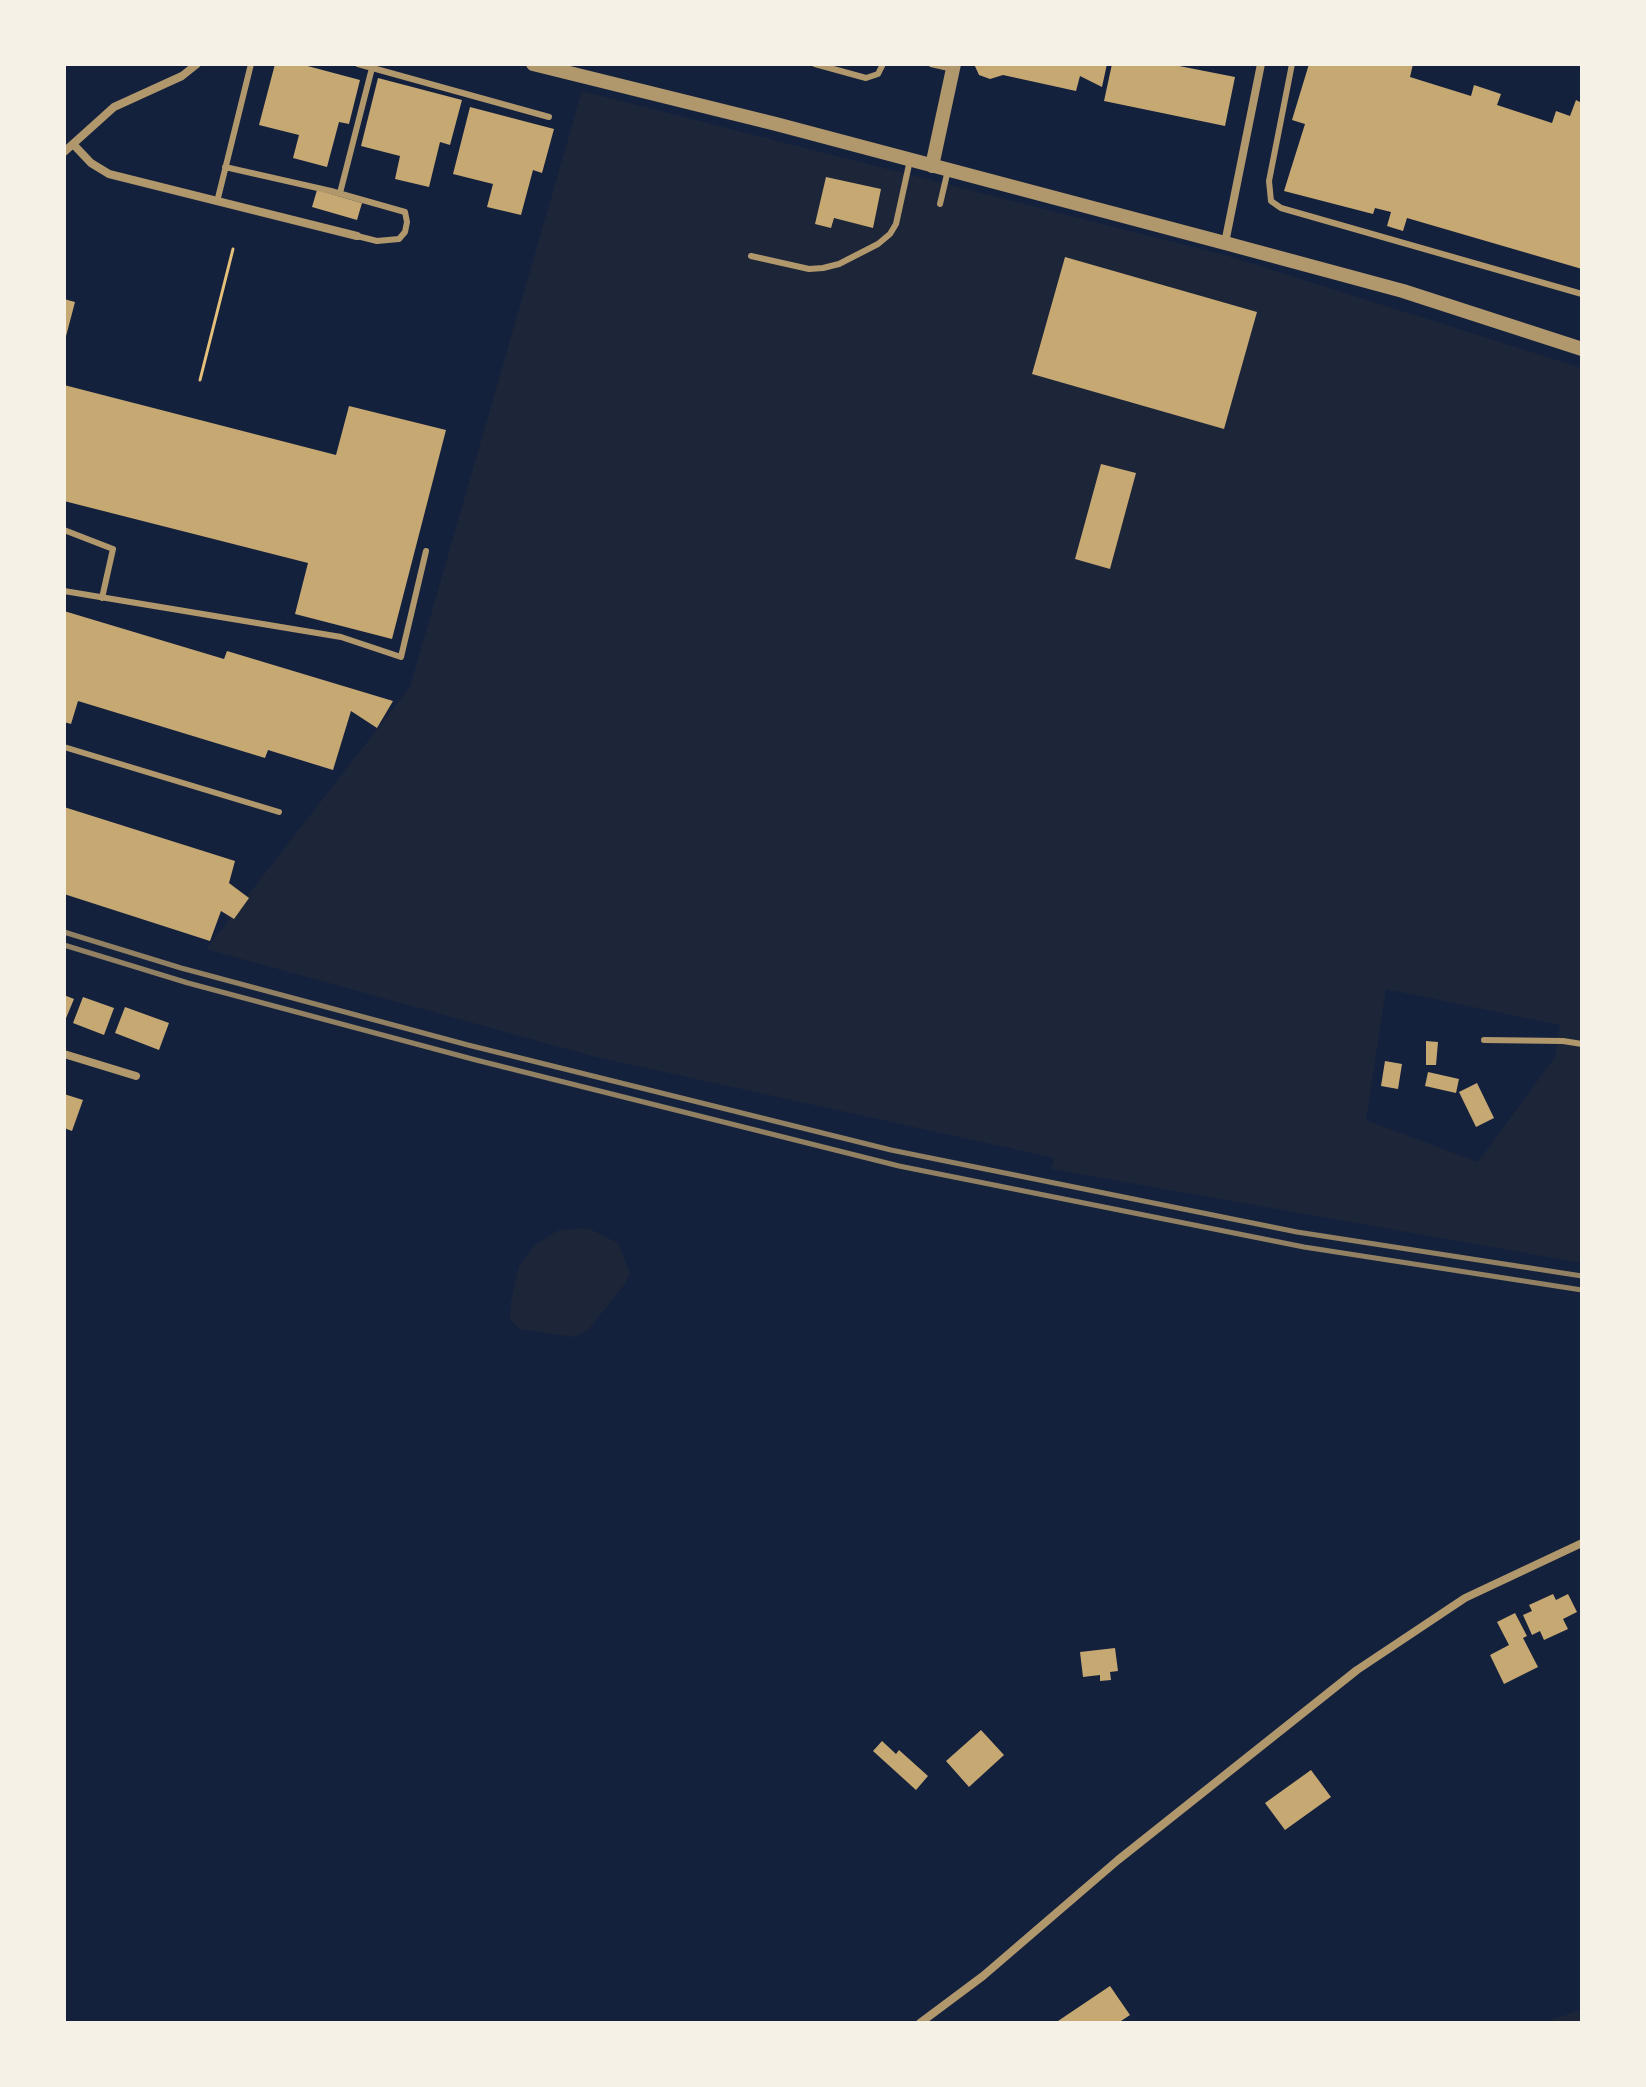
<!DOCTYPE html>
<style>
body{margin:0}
#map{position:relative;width:1646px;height:2087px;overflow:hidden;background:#14213d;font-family:"Zilla Slab",serif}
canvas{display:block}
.frame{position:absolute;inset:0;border:66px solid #f6f1e7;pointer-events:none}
</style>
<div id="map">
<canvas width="1646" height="2087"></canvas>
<div class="frame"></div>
</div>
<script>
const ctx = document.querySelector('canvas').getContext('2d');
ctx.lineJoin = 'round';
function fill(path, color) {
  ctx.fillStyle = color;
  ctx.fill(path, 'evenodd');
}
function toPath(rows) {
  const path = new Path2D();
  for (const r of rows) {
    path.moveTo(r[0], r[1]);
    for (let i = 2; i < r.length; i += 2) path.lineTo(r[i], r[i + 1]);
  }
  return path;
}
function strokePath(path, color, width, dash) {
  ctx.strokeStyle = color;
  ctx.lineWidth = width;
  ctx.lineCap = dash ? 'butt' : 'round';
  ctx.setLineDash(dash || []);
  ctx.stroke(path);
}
fill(toPath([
 [582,91,1228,256,1582,368,1582,1263,1051,1169,1054,1158,592,1056,206,949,410,687],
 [1386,989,1560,1025,1555,1057,1478,1162,1366,1120],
 [588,1228,618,1243,630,1273,625,1284,588,1330,574,1337,520,1329,510,1320,511,1301,519,1266,535,1245,559,1230],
 [1582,2009,1582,2023,1543,2023]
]), '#1d2539');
fill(toPath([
 [275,64,300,64,360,80,349,124,339,122,327,167,293,158,299,135,259,125],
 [974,64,1107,64,1102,87,1080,76,1076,91,1003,75,990,79,979,75],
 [1112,64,1169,64,1235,77,1225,126,1104,101],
 [1309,64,1413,64,1410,77,1471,96,1474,85,1501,94,1497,105,1552,123,1556,111,1570,116,1576,100,1582,103,1582,269,1407,218,1403,231,1387,226,1391,212,1375,208,1373,214,1284,191,1305,124,1292,120],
 [378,78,462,100,450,145,440,142,429,187,395,179,400,156,361,146],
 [470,107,554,129,542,173,533,170,521,215,487,207,493,184,453,174],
 [826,177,881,189,873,228,834,218,831,228,815,224],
 [317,190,362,203,357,220,312,207],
 [1065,257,1257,312,1224,429,1032,374],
 [64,299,75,302,65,340,64,339],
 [64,385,336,455,349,406,446,430,392,639,295,614,308,563,64,501],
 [1101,464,1136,473,1110,569,1075,559],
 [64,611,224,659,227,651,393,701,377,728,351,711,333,770,268,750,265,758,78,701,71,724,64,722],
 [64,807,235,861,229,883,249,898,234,919,221,911,210,941,64,894],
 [64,995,74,999,64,1023],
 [83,997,114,1008,104,1035,73,1023],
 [125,1007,169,1023,159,1050,115,1033],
 [1426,1041,1438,1042,1436,1065,1426,1065],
 [1385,1061,1402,1064,1398,1089,1381,1086],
 [1428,1072,1459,1079,1456,1093,1425,1086],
 [1477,1083,1494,1118,1476,1127,1459,1092],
 [64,1094,83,1100,72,1131,64,1128],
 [1553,1594,1556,1600,1568,1594,1577,1612,1563,1619,1568,1629,1544,1640,1540,1631,1532,1635,1523,1615,1532,1611,1529,1605],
 [1515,1613,1527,1636,1523,1638,1538,1667,1504,1684,1490,1655,1509,1645,1497,1622],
 [1115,1648,1118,1671,1110,1672,1111,1680,1100,1681,1100,1675,1083,1677,1080,1652],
 [981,1730,1004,1755,969,1787,946,1761],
 [882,1741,896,1754,899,1750,928,1776,916,1790,873,1751],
 [1311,1770,1331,1797,1285,1830,1265,1803],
 [1110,1986,1130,2015,1118,2023,1055,2023]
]), '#c6a872');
strokePath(toPath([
 [200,380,233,249]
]), '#e5c07b', 3);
strokePath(toPath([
 [358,64,549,117],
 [815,64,866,78,878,74,883,64],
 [931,64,953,69],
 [1292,64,1269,181,1271,201,1281,208,1582,294],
 [225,167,331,191,405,212,407,222,405,232,399,239,377,241,357,236],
 [340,193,372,68],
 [217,202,251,64],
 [940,204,948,170],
 [751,256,809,269,823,268,839,264,878,244,890,234,896,224,910,160],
 [64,530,113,549,102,598],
 [64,591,341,637,401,657,426,551],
 [64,747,279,812],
 [1484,1040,1563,1041,1582,1044]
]), '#b1986c', 6);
strokePath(toPath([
 [73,144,91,163,109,174,357,236],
 [64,152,114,107,182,76,197,64],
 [1225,243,1261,64],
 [64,1054,136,1076],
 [920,2023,983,1976,1118,1860,1357,1670,1465,1598,1582,1543]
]), '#b1986c', 8);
strokePath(toPath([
 [533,64,776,124,1225,243,1403,291,1582,349],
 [932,166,954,64]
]), '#b1986c', 14);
strokePath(toPath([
 [64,932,181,968,468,1045,891,1150,1297,1232,1582,1276],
 [64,945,188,983,476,1060,899,1166,1304,1247,1582,1290]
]), '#918062', 5);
</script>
